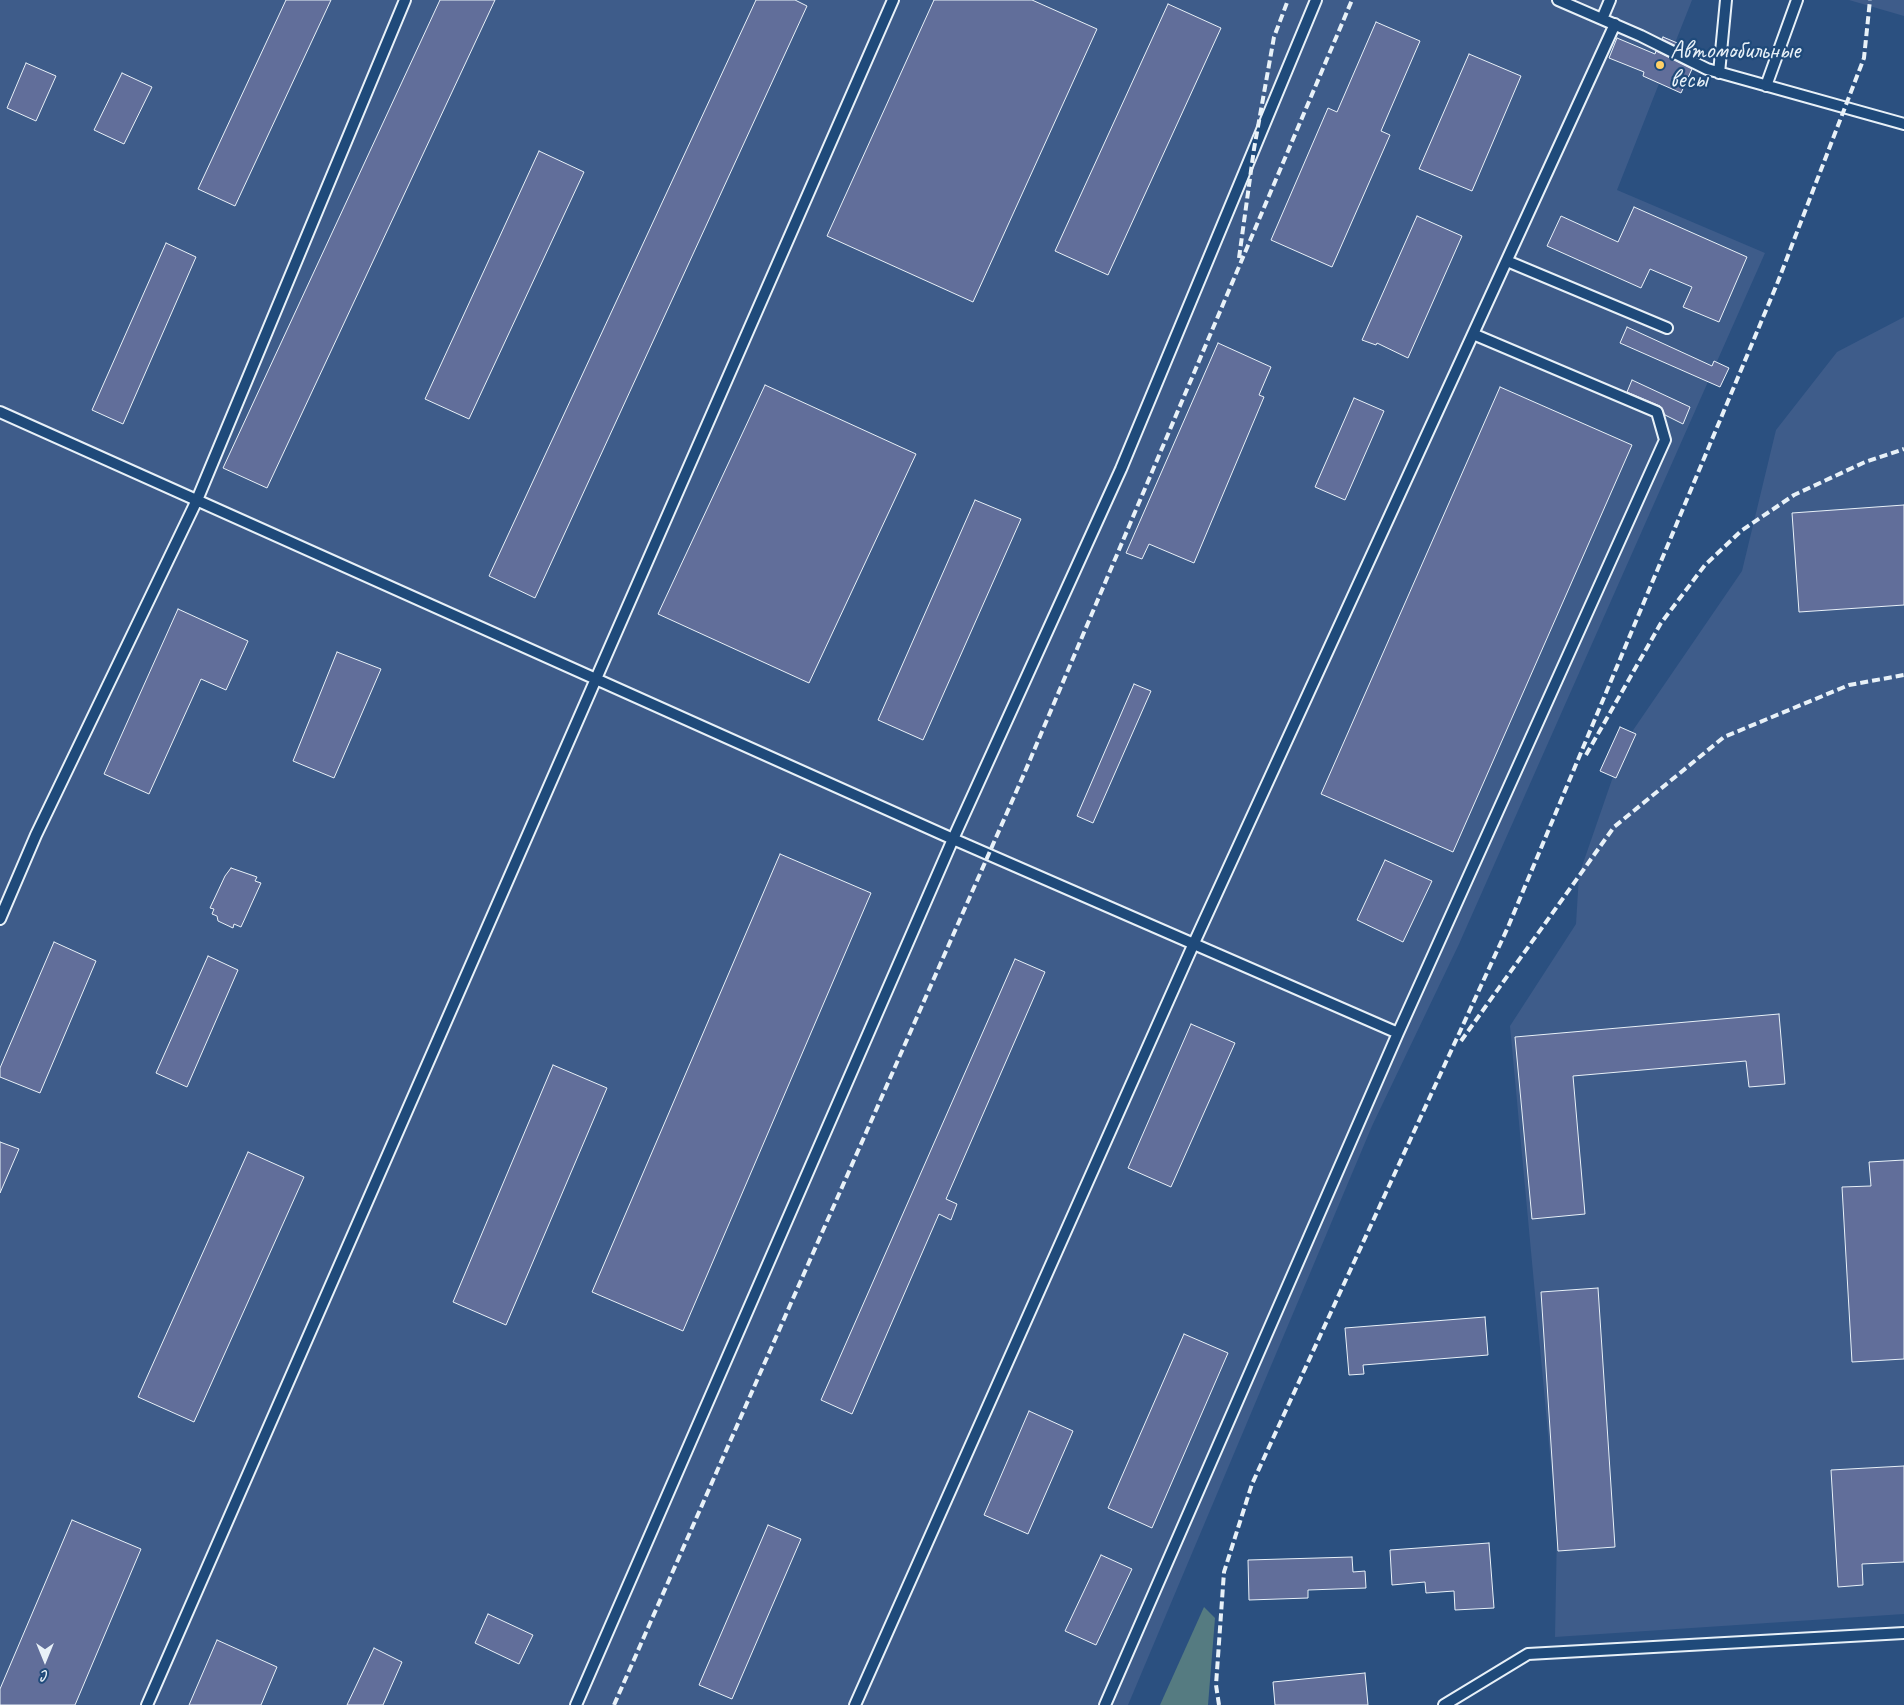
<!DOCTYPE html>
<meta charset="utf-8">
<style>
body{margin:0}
#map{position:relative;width:1904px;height:1705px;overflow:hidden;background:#2b5080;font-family:Caveat,sans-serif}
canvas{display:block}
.north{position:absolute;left:20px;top:1635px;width:50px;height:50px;-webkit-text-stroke:4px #1f4a7a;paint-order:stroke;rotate:180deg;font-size:14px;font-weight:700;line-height:20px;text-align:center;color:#e8f1f8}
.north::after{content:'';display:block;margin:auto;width:18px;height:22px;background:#e8f1f8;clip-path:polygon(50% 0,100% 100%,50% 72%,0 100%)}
</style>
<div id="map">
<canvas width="1904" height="1705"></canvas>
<div class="north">С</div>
</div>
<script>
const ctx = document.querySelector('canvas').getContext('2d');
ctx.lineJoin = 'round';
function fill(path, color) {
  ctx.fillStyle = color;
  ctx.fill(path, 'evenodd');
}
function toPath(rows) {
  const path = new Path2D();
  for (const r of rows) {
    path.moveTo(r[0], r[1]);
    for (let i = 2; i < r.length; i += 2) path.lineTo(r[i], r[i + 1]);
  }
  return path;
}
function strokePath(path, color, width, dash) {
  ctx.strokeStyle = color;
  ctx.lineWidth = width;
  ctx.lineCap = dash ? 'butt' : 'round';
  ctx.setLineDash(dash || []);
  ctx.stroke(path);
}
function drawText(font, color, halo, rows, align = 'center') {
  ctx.font = font + ' Caveat,sans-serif';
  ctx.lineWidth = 4.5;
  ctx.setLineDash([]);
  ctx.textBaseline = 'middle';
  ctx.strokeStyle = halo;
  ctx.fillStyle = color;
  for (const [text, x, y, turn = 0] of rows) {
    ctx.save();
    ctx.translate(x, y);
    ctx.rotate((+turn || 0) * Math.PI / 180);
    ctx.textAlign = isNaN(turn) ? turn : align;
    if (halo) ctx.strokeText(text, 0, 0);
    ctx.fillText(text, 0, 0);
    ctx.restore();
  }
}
fill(toPath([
 [0,0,1692,0,1617,190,1765,253,1459,944,1372,1126,1128,1705,0,1705],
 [1849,0,1904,0,1904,16],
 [1904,317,1904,1614,1555,1637,1557,1530,1510,1026,1576,924,1579,875,1625,742,1742,571,1776,430,1837,352]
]), '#3e5c8a');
fill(toPath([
 [1204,1607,1215,1618,1208,1705,1160,1705]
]), '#557b81');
const building = toPath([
 [286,0,331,0,235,206,198,189,286,0],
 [440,0,495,0,267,488,223,468,440,0],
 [756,0,795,0,807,6,535,598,489,576,756,0],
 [934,0,1032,0,1097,29,973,302,827,236,934,0],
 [1168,4,1221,28,1108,275,1055,251,1168,4],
 [1376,22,1420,41,1381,131,1390,135,1332,267,1271,240,1328,108,1337,112,1376,22],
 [1663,37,1699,52,1697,56,1662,39,1663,37],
 [1617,38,1655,54,1656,51,1692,69,1681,93,1643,76,1644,72,1609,58,1617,38],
 [1469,54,1521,76,1472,191,1419,169,1469,54],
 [26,63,56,76,36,121,7,108,26,63],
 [122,73,152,87,124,144,94,130,122,73],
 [539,151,584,172,469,419,425,399,539,151],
 [1634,207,1747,257,1719,322,1683,307,1692,287,1650,269,1641,288,1547,246,1561,216,1618,242,1634,207],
 [1417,216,1462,236,1408,358,1377,343,1376,345,1362,340,1417,216],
 [166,243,196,257,123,424,92,410,166,243],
 [1627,327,1712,366,1714,361,1729,368,1720,387,1620,343,1627,327],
 [1218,343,1271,367,1259,395,1264,397,1194,563,1149,544,1142,559,1126,553,1218,343],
 [1632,380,1690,407,1683,424,1665,415,1660,406,1627,392,1632,380],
 [765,385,916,454,809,683,658,614,765,385],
 [1500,387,1632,445,1453,852,1321,794,1500,387],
 [1354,398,1384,411,1345,500,1315,487,1354,398],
 [975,500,1021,519,923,740,878,720,975,500],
 [1904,505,1904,605,1799,612,1792,513,1904,505],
 [178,609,248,641,226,690,201,679,149,794,104,774,178,609],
 [337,652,381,669,334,778,293,761,337,652],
 [1134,684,1151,691,1093,823,1077,816,1134,684],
 [1620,727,1636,734,1616,778,1600,771,1620,727],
 [780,854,871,893,683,1331,592,1292,780,854],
 [1385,860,1432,881,1403,942,1357,920,1385,860],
 [231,868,257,877,255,881,261,883,241,927,234,924,233,928,218,921,217,916,212,914,214,909,210,908,225,876,231,868],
 [54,942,96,961,40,1093,0,1077,0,1068,54,942],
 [208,956,238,970,187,1087,156,1073,208,956],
 [1015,959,1045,972,946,1199,957,1204,951,1220,939,1214,852,1414,821,1400,1015,959],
 [1779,1014,1785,1084,1749,1087,1746,1061,1573,1076,1585,1214,1532,1219,1515,1037,1779,1014],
 [1191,1024,1235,1043,1171,1187,1128,1168,1191,1024],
 [553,1065,607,1088,506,1325,453,1302,553,1065],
 [0,1142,19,1149,0,1193,0,1142],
 [248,1152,304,1177,194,1422,138,1397,248,1152],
 [1904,1160,1904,1359,1852,1362,1842,1187,1871,1186,1869,1162,1904,1160],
 [1598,1288,1615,1547,1558,1551,1541,1292,1598,1288],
 [1485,1317,1488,1355,1363,1365,1364,1374,1349,1375,1345,1328,1485,1317],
 [1184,1334,1228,1353,1152,1528,1108,1508,1184,1334],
 [1029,1411,1073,1431,1028,1534,984,1515,1029,1411],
 [1904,1466,1904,1562,1862,1564,1863,1585,1838,1587,1831,1470,1904,1466],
 [72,1520,141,1549,75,1705,0,1705,0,1689,72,1520],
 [768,1525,801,1539,732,1699,699,1685,768,1525],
 [1489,1543,1494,1608,1455,1610,1454,1591,1426,1593,1425,1582,1392,1585,1390,1550,1489,1543],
 [1101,1555,1132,1569,1096,1645,1065,1631,1101,1555],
 [1352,1557,1353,1572,1365,1571,1366,1588,1308,1590,1308,1598,1249,1600,1248,1560,1352,1557],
 [488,1614,533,1635,519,1664,475,1643,488,1614],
 [217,1640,277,1667,261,1705,189,1705,217,1640],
 [374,1648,402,1662,383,1705,347,1705,374,1648],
 [1365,1673,1368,1705,1275,1705,1273,1682,1365,1673]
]);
fill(building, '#616e9a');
strokePath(building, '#e8f1f8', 1);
const lane = toPath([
 [1558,0,1641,36,1707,69,1904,124],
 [1602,19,1610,0],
 [1719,73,1726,0],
 [1766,86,1797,0],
 [1507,261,1667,328],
 [0,412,953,839,1398,1033],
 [0,919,36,835,197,500,405,0],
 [147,1705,893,0],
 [576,1705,953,839,1121,469,1316,0],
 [855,1705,1194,943,1615,24],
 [1105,1705,1398,1033,1665,440,1657,412,1473,334],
 [1444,1705,1528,1654,1904,1633]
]);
strokePath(lane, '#e8f1f8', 14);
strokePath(lane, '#1f4a7a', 10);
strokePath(toPath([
 [1239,258,1254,149,1274,37,1288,0],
 [1586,755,1661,623,1705,565,1741,531,1794,495,1865,462,1904,449],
 [1461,1041,1614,827,1724,737,1849,685,1904,675],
 [614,1705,1024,774,1352,0],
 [1219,1705,1216,1685,1224,1572,1252,1484,1508,927,1777,284,1864,58,1870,0]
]), '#e8f1f8', 4, [8, 4]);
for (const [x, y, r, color] of [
 [1660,65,5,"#ffd166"]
]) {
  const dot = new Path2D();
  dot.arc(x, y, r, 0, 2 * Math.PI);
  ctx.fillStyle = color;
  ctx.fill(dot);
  strokePath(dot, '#1f4a7a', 2);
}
drawText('25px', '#e8f1f8', '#1f4a7a', [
 ["Автомобильные",1670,51],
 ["весы",1670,80]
], 'left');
</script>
